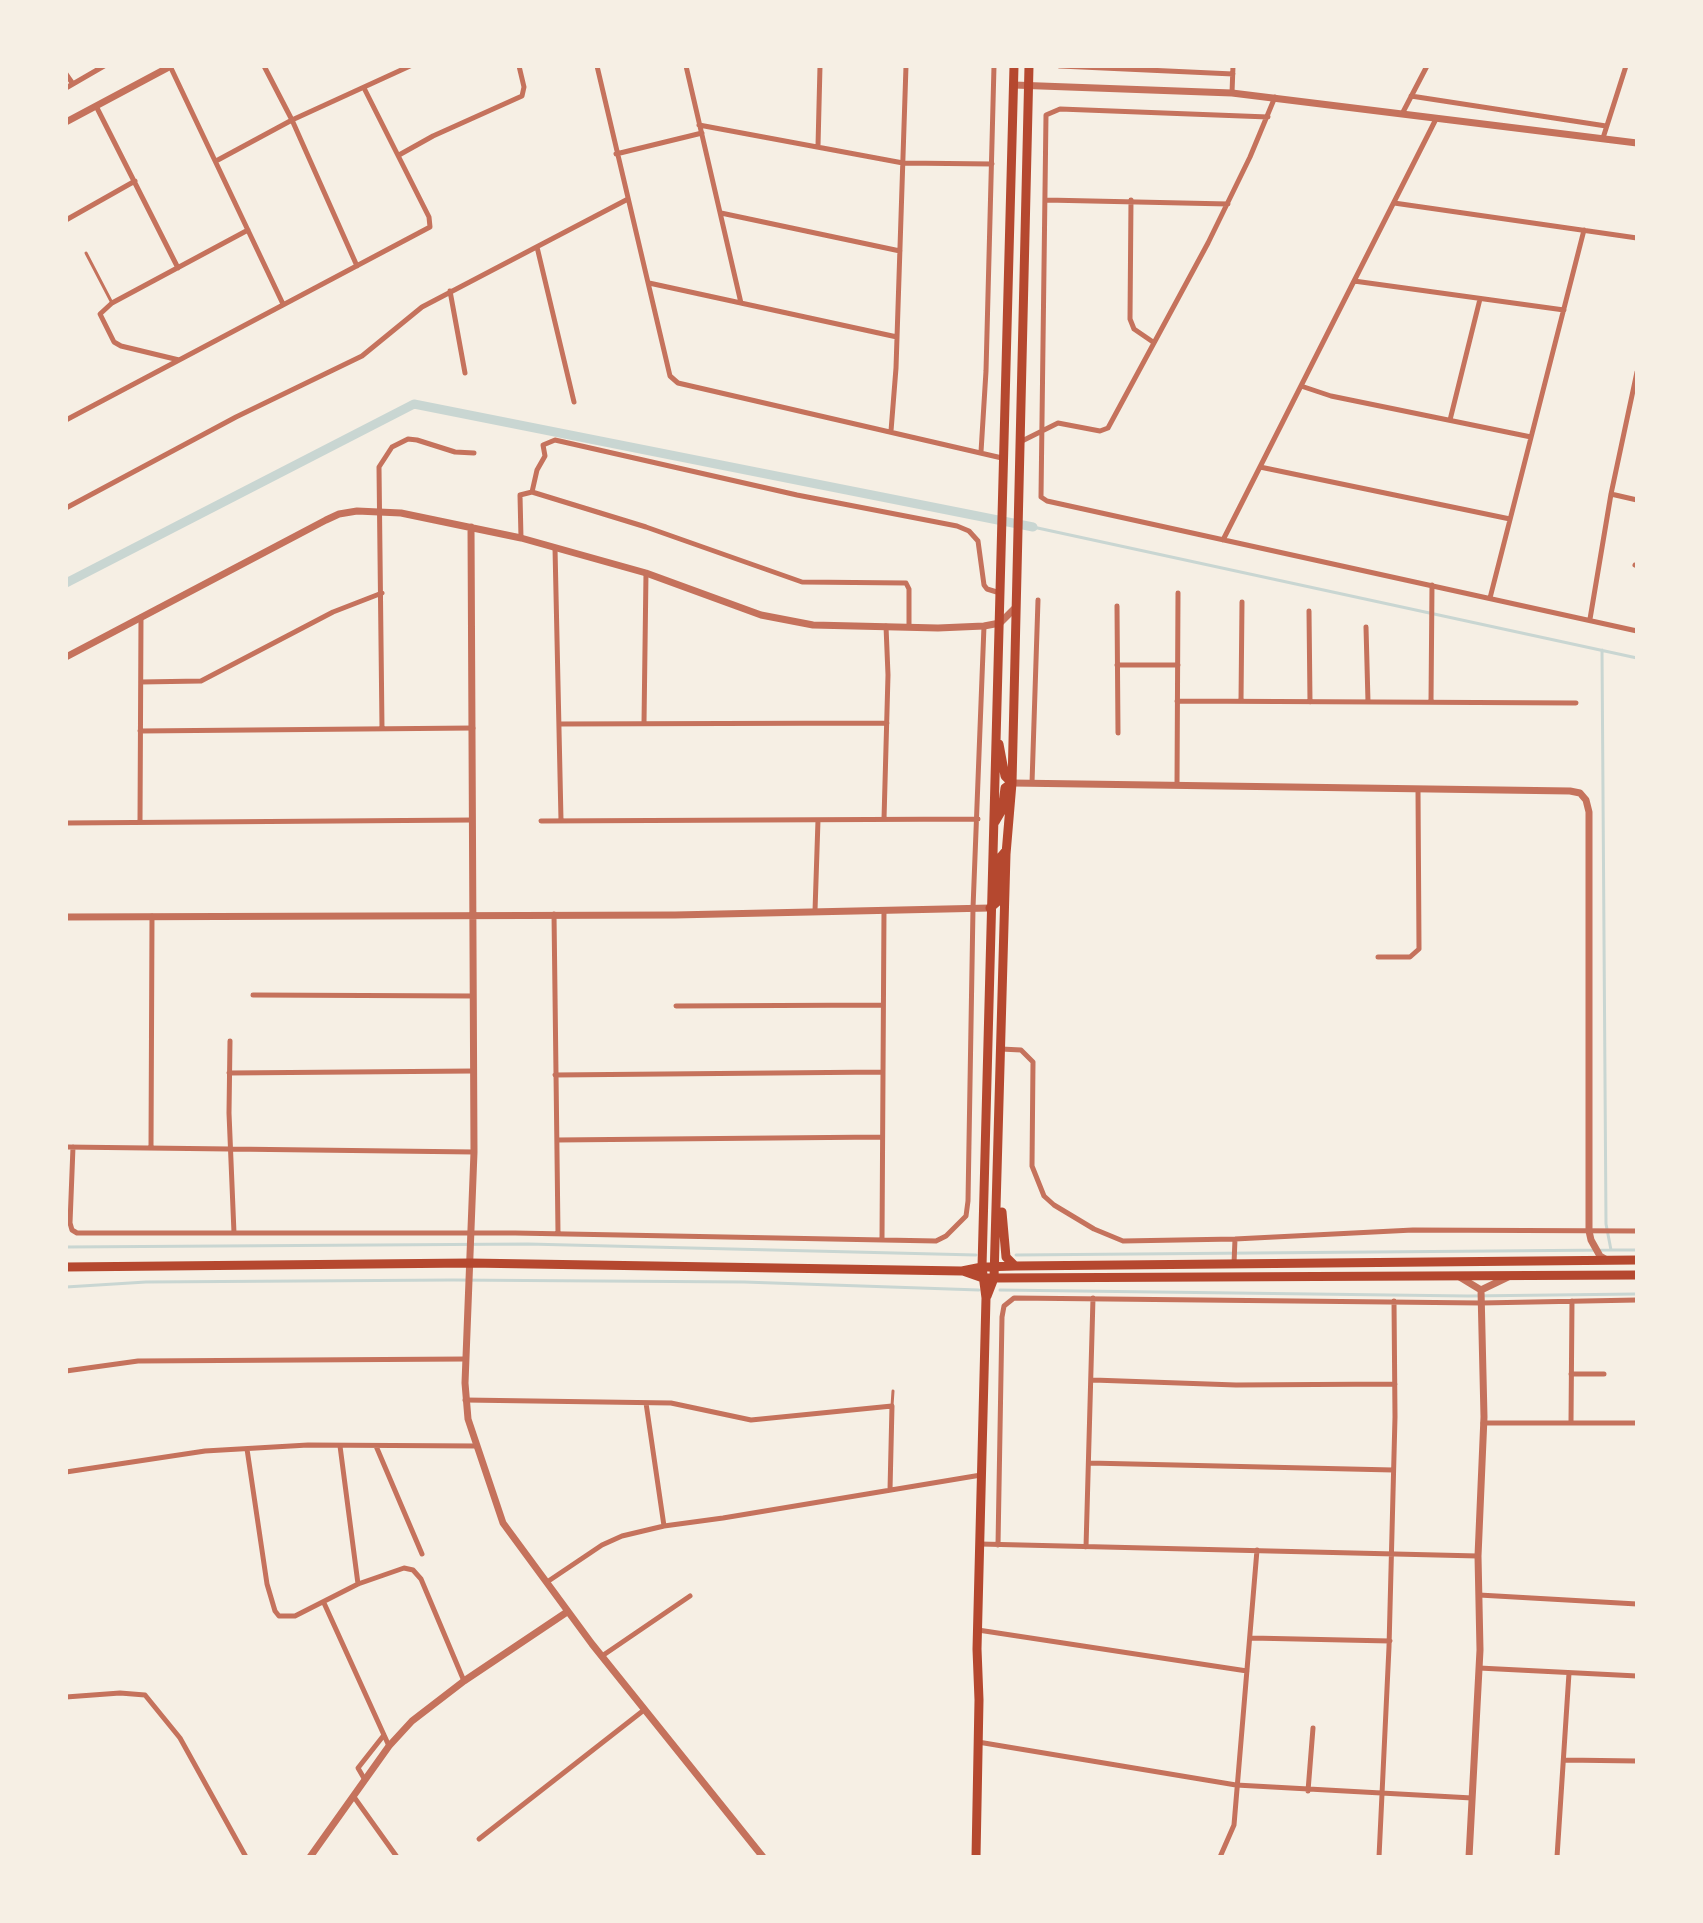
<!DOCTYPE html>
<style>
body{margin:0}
#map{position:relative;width:1703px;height:1923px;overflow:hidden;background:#f6efe4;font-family:Poppins,sans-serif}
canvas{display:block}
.frame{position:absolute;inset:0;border:68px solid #f6efe4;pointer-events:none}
</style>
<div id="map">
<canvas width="1703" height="1923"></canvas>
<div class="frame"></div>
</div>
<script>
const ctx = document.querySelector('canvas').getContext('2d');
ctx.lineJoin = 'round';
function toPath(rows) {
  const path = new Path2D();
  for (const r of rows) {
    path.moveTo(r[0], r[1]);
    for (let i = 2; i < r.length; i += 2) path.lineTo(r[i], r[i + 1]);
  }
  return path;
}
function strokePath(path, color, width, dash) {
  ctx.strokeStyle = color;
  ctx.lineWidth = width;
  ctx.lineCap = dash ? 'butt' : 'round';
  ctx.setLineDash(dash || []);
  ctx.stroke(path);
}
strokePath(toPath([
 [1033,527,1637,658],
 [1602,650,1606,1224,1611,1250,1637,1250],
 [66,1247,528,1244,976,1255],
 [1016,1255,1611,1250],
 [66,1287,146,1282,453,1280,744,1282,979,1290],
 [1000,1290,1468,1296,1637,1294]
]), '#c9d6d2', 3);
strokePath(toPath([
 [66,583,414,404,1033,527]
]), '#c9d6d2', 9);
strokePath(toPath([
 [86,253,112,303],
 [892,1406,893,1391]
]), '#c5725c', 3);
strokePath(toPath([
 [170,66,283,304],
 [264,66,292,120,357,266],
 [597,66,670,376,678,383,1002,458],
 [686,66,741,303],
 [1060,66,1233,74],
 [66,74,73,84],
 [66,88,104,66],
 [1232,93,1233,66],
 [1411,96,1606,126],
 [96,106,178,268],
 [1402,114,1427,66],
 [1268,117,1060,109,1046,115,1041,497,1047,501,1637,631],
 [699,125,903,163,992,164],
 [1603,138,1626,66],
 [818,146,820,66],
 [616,154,702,133],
 [399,155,433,136,522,96,524,87,519,66],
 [216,161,292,120,410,66],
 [1046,200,1228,204],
 [1131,200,1130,319,1134,329,1153,342],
 [1394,203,1637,238],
 [721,213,900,251],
 [66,220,135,181],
 [537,247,574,402],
 [1354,281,1564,310],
 [649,283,897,337],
 [450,291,465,373],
 [179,360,121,346,114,342,100,314,112,303,248,230],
 [1301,386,1331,396,1531,437],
 [66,420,430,227,429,217,364,88],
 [1450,420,1480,299],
 [891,431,896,368,906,66],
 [1020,442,1058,423,1100,431,1108,428,1208,243,1250,157,1275,97],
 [981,452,986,371,994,66],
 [1260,467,1510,519],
 [532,492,537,470,545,456,543,445,555,440,797,495,957,526,969,531,978,541,984,585,987,589,1000,593],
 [1611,494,1637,500],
 [66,508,236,417,362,356,422,307,628,199],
 [521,538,520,495,532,492,646,527,802,582,906,583,909,589,909,627],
 [1223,540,1436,119],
 [555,548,561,820],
 [1635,565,1637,566],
 [1490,598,1584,230],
 [1117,606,1118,733],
 [1309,611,1310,702],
 [1590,619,1611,494,1637,372],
 [1366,627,1368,702],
 [1117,665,1178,665],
 [141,682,201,681,333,612,382,593],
 [1177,701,1576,703],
 [1241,701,1242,602],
 [1431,702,1432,585],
 [644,723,646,573],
 [559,724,887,723],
 [382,728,379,467,392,447,408,439,417,440,455,452,474,453],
 [140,731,473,728],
 [1032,783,1038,600],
 [1177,785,1178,593],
 [884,819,888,675,886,626],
 [541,821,978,819],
 [140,822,141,617],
 [66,823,472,820],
 [815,911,818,820],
 [554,914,558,1233],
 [1378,957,1410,957,1419,949,1418,790],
 [253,995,473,996],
 [676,1006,883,1005],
 [230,1041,229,1113,234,1233],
 [1001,1049,1021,1050,1033,1062,1032,1166,1044,1196,1054,1205,1094,1229,1123,1241,1235,1239,1413,1230,1637,1231],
 [229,1073,473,1071],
 [555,1075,883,1072],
 [557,1140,882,1137],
 [66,1147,474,1152],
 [73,1147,70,1223,72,1230,77,1233,515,1233,936,1241,946,1236,966,1216,968,1201,973,908,984,626],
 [151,1148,152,916],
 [882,1239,884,910],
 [1234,1264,1235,1239],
 [66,1371,138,1361,466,1359],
 [1571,1374,1604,1374],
 [1093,1380,1236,1385,1395,1384],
 [465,1400,671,1403,751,1420,892,1406,890,1490],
 [646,1403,664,1526],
 [1571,1422,1572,1301],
 [1483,1423,1637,1423],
 [340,1446,358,1584],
 [376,1446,422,1554],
 [247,1449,267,1584,275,1611,279,1616,295,1616,358,1584,404,1568,413,1570,421,1579,464,1681],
 [1089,1463,1393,1470],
 [66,1472,205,1451,308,1445,477,1446],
 [980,1544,1478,1556],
 [998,1545,1002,1317,1004,1306,1014,1298,1481,1303,1637,1300],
 [1086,1547,1093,1298],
 [547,1582,602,1545,622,1536,664,1526,723,1518,981,1475],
 [1479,1595,1637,1604],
 [324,1603,389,1746],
 [978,1630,1247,1671],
 [1251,1638,1390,1641],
 [602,1656,690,1596],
 [1479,1668,1637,1676],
 [66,1697,120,1693,145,1695,180,1738,246,1857],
 [978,1742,1236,1785,1472,1798],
 [1564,1760,1637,1761],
 [365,1780,358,1768,384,1735],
 [1308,1791,1313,1728],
 [354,1797,397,1857],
 [479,1839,644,1710],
 [1220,1857,1234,1825,1257,1550],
 [1379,1857,1389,1647,1395,1417,1394,1301],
 [1557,1857,1569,1673]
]), '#c5725c', 5);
strokePath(toPath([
 [1014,85,1232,93,1637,143],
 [66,122,171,66],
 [471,527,474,1152,465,1383,468,1419,503,1523,592,1644,763,1857],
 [66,657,326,520,339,514,357,511,401,513,521,538,646,573,761,615,813,625,938,628,984,626,1000,623,1016,607],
 [1012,783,1570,791,1580,793,1586,800,1589,812,1589,1231,1591,1240,1600,1256,1607,1260],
 [66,917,675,915,990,908],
 [1458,1276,1481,1290],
 [1481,1290,1508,1277],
 [310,1857,389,1746,412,1721,464,1681,567,1612],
 [1469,1857,1480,1650,1478,1556,1484,1417,1481,1290]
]), '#c5725c', 7);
strokePath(toPath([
 [999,744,1005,776,1012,783],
 [995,822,1002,810,1005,788,1012,783],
 [990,908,998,901,999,859,1005,852],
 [1002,1212,1006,1257,1015,1266],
 [66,1267,470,1263,962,1271,982,1267,1015,1266,1637,1260],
 [963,1271,983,1278,994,1278,1637,1275],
 [987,1296,994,1278,1006,854,1012,783,1029,66],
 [976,1857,979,1700,977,1649,986,1298,982,1267,1014,66]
]), '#b5482f', 9);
</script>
